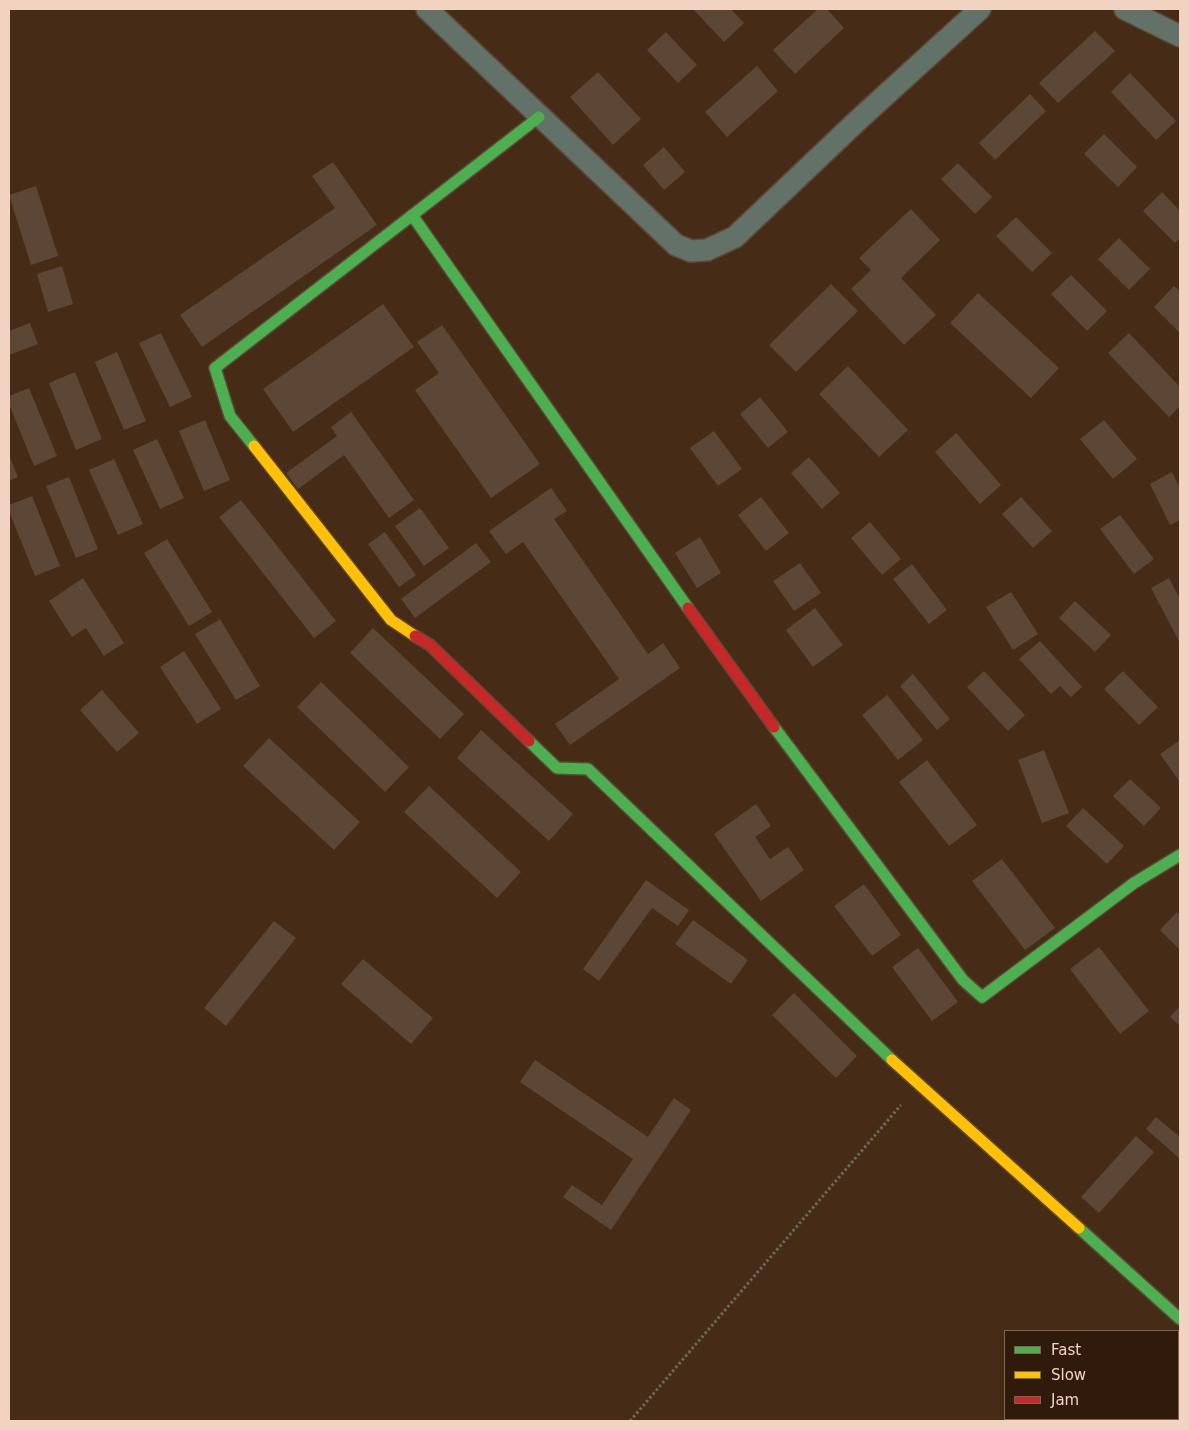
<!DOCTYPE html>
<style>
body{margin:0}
#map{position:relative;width:1189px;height:1430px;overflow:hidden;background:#462c17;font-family:"DejaVu Sans",sans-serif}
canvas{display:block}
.frame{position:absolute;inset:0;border:10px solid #f2d3c1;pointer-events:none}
.legend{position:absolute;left:1004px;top:1330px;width:175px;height:90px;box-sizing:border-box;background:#301a0c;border:1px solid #7e6454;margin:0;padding:6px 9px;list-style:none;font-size:15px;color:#f2d3c1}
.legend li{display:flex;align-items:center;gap:10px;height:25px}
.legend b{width:25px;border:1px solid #7e6454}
</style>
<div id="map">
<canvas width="1189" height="1430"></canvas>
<div class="frame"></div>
<ul class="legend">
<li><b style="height:6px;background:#4caf50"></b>Fast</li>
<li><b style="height:6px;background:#ffc107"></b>Slow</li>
<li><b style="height:6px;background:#c62828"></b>Jam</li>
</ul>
</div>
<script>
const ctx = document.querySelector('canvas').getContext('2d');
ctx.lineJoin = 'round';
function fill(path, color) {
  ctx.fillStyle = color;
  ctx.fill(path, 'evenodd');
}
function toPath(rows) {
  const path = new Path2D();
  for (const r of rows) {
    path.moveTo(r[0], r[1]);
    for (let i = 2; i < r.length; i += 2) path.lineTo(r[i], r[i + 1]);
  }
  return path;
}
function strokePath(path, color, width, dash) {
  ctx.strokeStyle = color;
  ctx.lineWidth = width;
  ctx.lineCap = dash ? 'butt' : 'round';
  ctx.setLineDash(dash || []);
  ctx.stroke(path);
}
fill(toPath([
 [693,9,731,9,744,23,724,42],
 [818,9,827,9,844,28,795,74,773,50],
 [1095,31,1115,51,1058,103,1039,83],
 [666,32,697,65,678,83,647,50],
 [757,66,778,91,727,137,705,112],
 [598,72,641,119,613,145,570,97],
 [1130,73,1176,121,1156,140,1111,92],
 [1030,94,1046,111,995,160,979,143],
 [1104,134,1137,167,1118,187,1084,154],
 [664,147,685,172,664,190,643,165],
 [333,162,377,225,202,347,180,315,335,208,312,176],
 [958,163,992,197,975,214,941,179],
 [36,186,58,256,31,265,9,195],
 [1162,192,1180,211,1180,238,1175,243,1143,211],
 [911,209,940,240,901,278,936,315,904,345,851,289,871,270,859,258],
 [1016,217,1052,253,1032,272,996,236],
 [1119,238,1150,269,1129,290,1098,259],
 [62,266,73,304,48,312,37,274],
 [1071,275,1107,311,1087,331,1051,294],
 [831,284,858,311,796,372,769,345],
 [1174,286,1180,291,1180,333,1154,307],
 [978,293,1059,368,1031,398,950,323],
 [383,304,414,347,293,432,263,389],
 [30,323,38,344,9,355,9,331],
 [442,325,540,464,491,498,415,390,439,373,417,342],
 [161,333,192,397,170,407,139,343],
 [1129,333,1180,387,1180,406,1169,417,1108,353],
 [117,352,146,421,124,430,95,362],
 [848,366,908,430,879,457,819,394],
 [75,372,102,439,76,450,49,383],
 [29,388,57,456,34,466,9,404,9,396],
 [760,397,788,432,768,448,740,414],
 [351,412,414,500,389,518,344,455,298,489,286,473,337,436,331,427],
 [205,420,230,480,204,491,179,431],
 [1104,420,1137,459,1113,479,1080,439],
 [714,431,742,469,718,486,690,448],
 [956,433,1001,485,980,504,935,452],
 [157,439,184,498,160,509,133,450],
 [9,455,18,477,9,481],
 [809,457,840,493,822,509,791,473],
 [114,459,143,524,118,535,89,470],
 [1172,472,1180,488,1180,520,1170,525,1150,484],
 [69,477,98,549,76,558,46,486],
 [551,488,567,511,554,519,648,654,663,643,680,668,570,745,555,724,619,679,523,542,506,554,489,531],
 [32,496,60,566,35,576,9,511,9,505],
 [761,497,789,533,766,551,738,515],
 [1021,497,1052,531,1033,548,1002,514],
 [241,500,336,621,314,638,219,517],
 [420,508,449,548,424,566,395,526],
 [1120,515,1154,559,1134,574,1100,529],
 [870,522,901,559,882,575,851,538],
 [385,532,416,575,399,587,368,544],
 [700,537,721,573,697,588,675,553],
 [167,539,212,612,189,626,144,553],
 [476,543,491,562,415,618,401,599],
 [800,563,821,593,794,611,773,581],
 [912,564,947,610,929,624,893,579],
 [83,578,124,643,104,656,86,628,72,637,49,601],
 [1169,578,1180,599,1180,643,1151,588],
 [1011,592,1038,634,1013,650,986,607],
 [1075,601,1111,635,1095,652,1059,618],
 [815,608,843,645,813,667,786,630],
 [220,619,260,686,236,700,195,634],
 [373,628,464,714,440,739,350,653],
 [1040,641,1082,687,1071,697,1060,686,1051,694,1019,659],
 [184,651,221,709,197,724,160,667],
 [984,671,1025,715,1008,731,967,687],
 [1123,671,1158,707,1139,725,1104,689],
 [913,674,950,719,937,730,900,686],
 [321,682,409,767,385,792,297,707],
 [102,690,139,733,117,752,80,710],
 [887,695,923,740,898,760,862,715],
 [481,730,573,814,549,841,457,758],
 [269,738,360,822,334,850,243,766],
 [1180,740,1180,782,1160,754],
 [1044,750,1069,813,1042,823,1018,760],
 [927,760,977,825,949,846,899,782],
 [1130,779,1161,808,1144,826,1113,796],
 [429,786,521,872,497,898,404,812],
 [756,804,771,826,755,837,770,859,788,847,804,870,761,901,714,834],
 [1083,808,1124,846,1107,864,1066,826],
 [1002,859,1055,928,1025,950,972,881],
 [646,880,689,910,678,926,652,908,599,981,583,969],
 [864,884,901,935,872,956,834,906],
 [1177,912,1180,915,1180,950,1160,930],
 [693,920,748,960,731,984,675,944],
 [274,921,296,938,226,1026,204,1008],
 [1099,947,1149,1011,1120,1034,1070,969],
 [918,948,958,1002,932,1021,892,967],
 [363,959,433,1018,411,1044,341,984],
 [794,993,857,1056,836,1078,772,1015],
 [1180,1006,1180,1026,1170,1017],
 [535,1060,648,1137,674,1098,691,1110,611,1230,563,1197,572,1185,602,1205,633,1159,520,1082],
 [1156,1117,1180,1137,1180,1159,1146,1129],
 [1136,1136,1154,1152,1099,1213,1081,1197]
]), '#5c4636');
const street = toPath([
 [427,9,676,245,691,251,707,250,735,237,856,122,980,9],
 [1125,9,1180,36]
]);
const fast = toPath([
 [412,215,688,608],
 [254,446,230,416,215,368,539,117],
 [774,727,963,980,982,997,1134,883,1180,855],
 [529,741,557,768,588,769,892,1060],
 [1079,1228,1180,1319]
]);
const slow = toPath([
 [254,446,391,620,415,636],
 [892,1060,1079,1228]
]);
const jam = toPath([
 [688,608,774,727],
 [415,636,430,645,529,741]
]);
strokePath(street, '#5e4836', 24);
strokePath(fast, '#5e4836', 14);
strokePath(slow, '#5e4836', 14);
strokePath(jam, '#5e4836', 14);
strokePath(toPath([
 [630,1421,901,1105]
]), '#6b695d', 3, [2.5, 2.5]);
strokePath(street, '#637269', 21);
strokePath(fast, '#4caf50', 11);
strokePath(slow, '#ffc107', 11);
strokePath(jam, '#c62828', 11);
</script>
